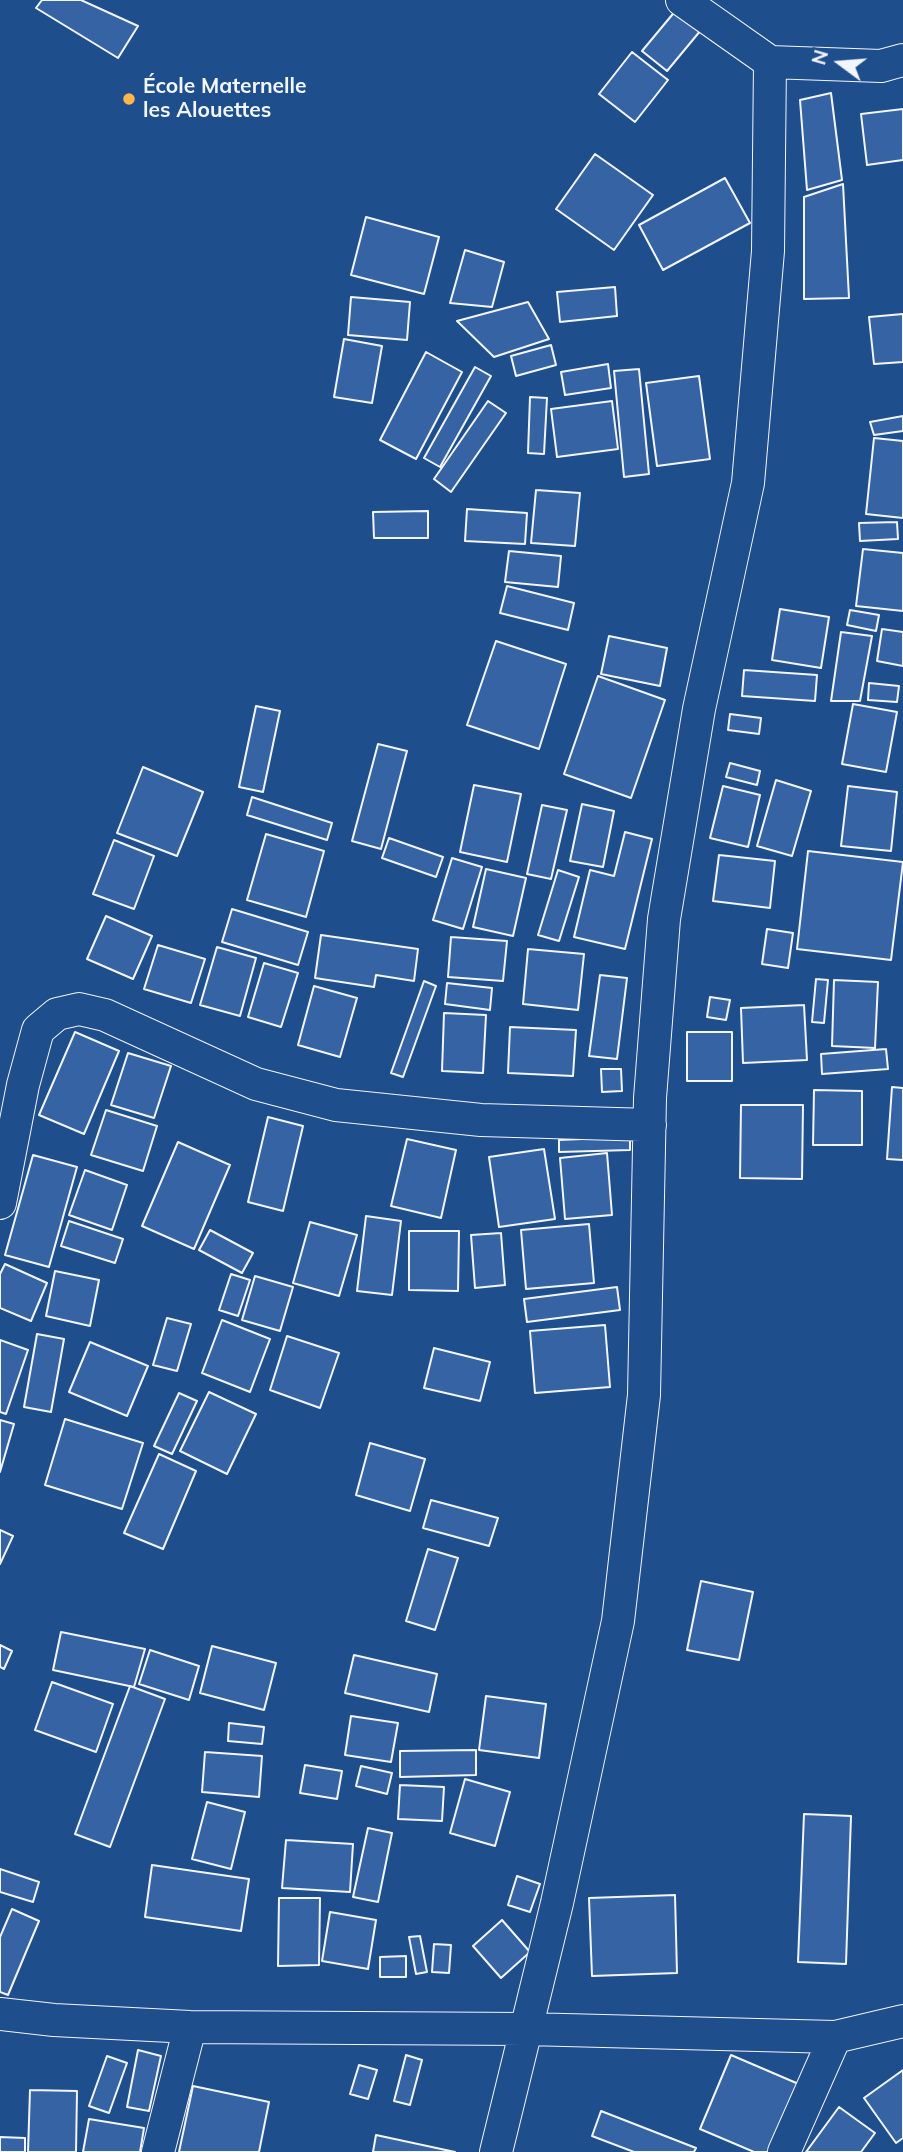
<!DOCTYPE html>
<meta charset="utf-8">
<style>
body{margin:0}
#map{position:relative;width:903px;height:2152px;overflow:hidden;background:#1f4e8c;font-family:Mulish,sans-serif}
canvas{display:block}
.north{position:absolute;left:805px;top:28px;width:70px;height:70px;-webkit-text-stroke:5px #1f4e8c;paint-order:stroke;rotate:286deg;font-size:19px;font-weight:700;line-height:28px;text-align:center;color:#f2f6ff}
.north::after{content:'';display:block;margin:auto;width:24px;height:32px;background:#f2f6ff;clip-path:polygon(50% 0,100% 100%,50% 72%,0 100%)}
</style>
<div id="map">
<canvas width="903" height="2152"></canvas>
<div class="north">N</div>
</div>
<script>
const ctx = document.querySelector('canvas').getContext('2d');
ctx.lineJoin = 'round';
function fill(path, color) {
  ctx.fillStyle = color;
  ctx.fill(path, 'evenodd');
}
function toPath(rows) {
  const path = new Path2D();
  for (const r of rows) {
    path.moveTo(r[0], r[1]);
    for (let i = 2; i < r.length; i += 2) path.lineTo(r[i], r[i + 1]);
  }
  return path;
}
function strokePath(path, color, width, dash) {
  ctx.strokeStyle = color;
  ctx.lineWidth = width;
  ctx.lineCap = dash ? 'butt' : 'round';
  ctx.setLineDash(dash || []);
  ctx.stroke(path);
}
function drawText(font, color, halo, rows, align = 'center') {
  ctx.font = font + ' Mulish,sans-serif';
  ctx.lineWidth = 5;
  ctx.setLineDash([]);
  ctx.textBaseline = 'middle';
  ctx.strokeStyle = halo;
  ctx.fillStyle = color;
  for (const [text, x, y, turn = 0] of rows) {
    ctx.save();
    ctx.translate(x, y);
    ctx.rotate((+turn || 0) * Math.PI / 180);
    ctx.textAlign = isNaN(turn) ? turn : align;
    if (halo) ctx.strokeText(text, 0, 0);
    ctx.fillText(text, 0, 0);
    ctx.restore();
  }
}
const building = toPath([
 [42,0,81,0,138,26,118,58,36,8,42,0],
 [677,9,701,30,667,71,642,51,677,9],
 [632,52,668,80,635,122,599,94,632,52],
 [831,93,842,180,807,190,800,100,831,93],
 [903,109,903,160,867,165,861,114,903,109],
 [595,154,653,195,614,250,556,209,595,154],
 [725,178,750,223,663,270,639,225,725,178],
 [843,184,849,298,804,299,804,197,843,184],
 [366,217,439,237,424,294,351,275,366,217],
 [465,250,504,262,492,307,450,303,465,250],
 [615,287,617,316,560,322,557,292,615,287],
 [351,297,410,302,407,340,348,335,351,297],
 [528,302,549,339,494,357,457,321,528,302],
 [903,314,903,362,874,364,869,317,903,314],
 [344,339,382,346,372,403,334,397,344,339],
 [551,345,556,365,516,376,511,356,551,345],
 [426,352,462,372,416,459,380,440,426,352],
 [608,364,611,388,565,395,561,372,608,364],
 [475,367,491,376,440,467,424,458,475,367],
 [639,369,649,474,624,477,614,371,639,369],
 [699,376,710,459,657,466,646,383,699,376],
 [530,397,547,398,544,454,528,453,530,397],
 [488,401,506,413,451,492,434,479,488,401],
 [612,401,618,449,557,457,551,409,612,401],
 [903,416,903,431,874,435,870,422,903,416],
 [874,438,903,441,903,518,866,514,874,438],
 [536,490,580,493,575,546,531,543,536,490],
 [467,509,527,513,525,544,465,541,467,509],
 [428,511,428,538,374,538,373,512,428,511],
 [897,522,898,539,860,541,859,523,897,522],
 [863,549,903,553,903,611,856,606,863,549],
 [509,551,561,556,558,587,505,582,509,551],
 [507,586,574,603,568,630,500,613,507,586],
 [780,609,829,617,821,668,772,660,780,609],
 [850,610,879,615,876,631,847,625,850,610],
 [882,629,903,632,903,666,877,661,882,629],
 [841,632,872,636,860,701,831,701,841,632],
 [609,636,667,648,660,686,601,674,609,636],
 [496,641,566,664,539,749,467,725,496,641],
 [744,670,817,675,815,701,742,696,744,670],
 [598,676,665,700,631,798,564,774,598,676],
 [869,683,899,686,897,702,868,700,869,683],
 [853,704,897,712,886,772,842,764,853,704],
 [256,706,280,711,263,792,239,787,256,706],
 [730,714,761,718,759,734,728,730,730,714],
 [378,744,407,751,381,849,352,841,378,744],
 [730,763,760,771,757,785,726,777,730,763],
 [143,767,203,792,177,856,117,833,143,767],
 [776,780,811,791,792,856,757,846,776,780],
 [474,785,521,794,507,862,460,852,474,785],
 [723,786,760,795,748,847,710,838,723,786],
 [848,786,897,792,891,851,841,846,848,786],
 [252,797,332,823,327,840,247,815,252,797],
 [582,804,614,811,603,867,570,861,582,804],
 [542,805,567,810,551,879,527,874,542,805],
 [625,832,652,839,625,949,574,937,590,870,614,876,625,832],
 [266,834,324,851,306,917,247,900,266,834],
 [389,838,443,857,436,877,382,858,389,838],
 [114,840,154,856,134,909,93,894,114,840],
 [808,851,903,862,891,960,797,949,808,851],
 [719,855,775,861,770,908,713,901,719,855],
 [452,858,482,867,463,929,433,920,452,858],
 [486,869,526,878,513,936,473,927,486,869],
 [558,870,579,877,559,941,538,935,558,870],
 [232,909,308,932,298,965,222,942,232,909],
 [106,916,152,936,133,979,87,959,106,916],
 [767,929,793,933,788,968,762,964,767,929],
 [321,935,418,949,414,981,376,975,374,987,315,978,321,935],
 [451,937,507,941,503,981,448,977,451,937],
 [158,945,205,959,191,1003,144,989,158,945],
 [217,947,256,958,240,1016,200,1005,217,947],
 [528,949,584,954,578,1010,523,1004,528,949],
 [264,963,298,973,281,1027,248,1017,264,963],
 [600,975,627,978,617,1059,589,1056,600,975],
 [816,979,828,980,824,1023,812,1022,816,979],
 [834,980,878,982,875,1048,832,1046,834,980],
 [424,981,436,986,403,1077,391,1073,424,981],
 [447,983,492,988,490,1010,445,1004,447,983],
 [314,986,357,998,340,1057,298,1045,314,986],
 [710,997,730,1000,726,1020,707,1017,710,997],
 [804,1005,807,1060,743,1063,741,1008,804,1005],
 [444,1013,486,1015,483,1073,442,1071,444,1013],
 [510,1027,576,1030,573,1076,508,1073,510,1027],
 [75,1032,119,1051,84,1134,39,1115,75,1032],
 [687,1032,732,1032,732,1081,687,1081,687,1032],
 [886,1049,888,1069,822,1074,821,1054,886,1049],
 [128,1053,171,1066,154,1118,111,1105,128,1053],
 [601,1069,621,1069,622,1091,602,1092,601,1069],
 [892,1087,903,1088,903,1160,887,1159,892,1087],
 [814,1090,862,1091,862,1145,813,1145,814,1090],
 [741,1105,803,1105,802,1179,740,1178,741,1105],
 [106,1110,157,1126,143,1171,91,1155,106,1110],
 [268,1117,303,1126,283,1211,248,1202,268,1117],
 [630,1137,630,1150,559,1152,559,1140,630,1137],
 [407,1139,456,1150,441,1218,391,1206,407,1139],
 [178,1142,230,1165,194,1249,142,1226,178,1142],
 [544,1149,555,1219,499,1227,489,1157,544,1149],
 [607,1153,612,1215,565,1219,560,1158,607,1153],
 [33,1155,77,1167,49,1267,5,1255,33,1155],
 [85,1170,127,1185,112,1230,69,1215,85,1170],
 [366,1216,401,1221,392,1295,357,1291,366,1216],
 [69,1221,123,1239,115,1263,61,1246,69,1221],
 [310,1222,357,1235,339,1296,293,1283,310,1222],
 [589,1224,594,1283,526,1289,521,1230,589,1224],
 [210,1230,253,1253,242,1273,199,1250,210,1230],
 [409,1231,459,1231,458,1291,409,1290,409,1231],
 [501,1233,505,1285,475,1288,471,1235,501,1233],
 [5,1264,47,1283,31,1321,0,1308,0,1274,5,1264],
 [55,1271,99,1280,90,1326,46,1316,55,1271],
 [231,1274,250,1280,238,1316,219,1310,231,1274],
 [255,1276,293,1287,280,1331,242,1320,255,1276],
 [617,1287,620,1310,527,1322,524,1299,617,1287],
 [167,1318,191,1324,177,1371,153,1365,167,1318],
 [222,1320,270,1339,250,1392,202,1373,222,1320],
 [605,1325,610,1387,535,1393,530,1331,605,1325],
 [37,1334,64,1339,51,1412,24,1407,37,1334],
 [287,1336,339,1353,320,1408,270,1390,287,1336],
 [0,1340,28,1350,6,1414,0,1412,0,1340],
 [90,1342,148,1366,127,1416,69,1392,90,1342],
 [434,1348,490,1362,480,1401,424,1388,434,1348],
 [209,1392,256,1414,227,1474,180,1451,209,1392],
 [179,1393,197,1401,172,1454,154,1446,179,1393],
 [65,1419,143,1443,122,1509,45,1485,65,1419],
 [0,1420,14,1424,0,1472,0,1420],
 [370,1443,425,1459,410,1511,356,1495,370,1443],
 [159,1454,196,1471,163,1549,124,1533,159,1454],
 [431,1500,498,1518,489,1546,423,1528,431,1500],
 [0,1530,13,1536,0,1564,0,1530],
 [428,1549,458,1558,435,1630,406,1621,428,1549],
 [701,1581,753,1592,739,1660,687,1650,701,1581],
 [61,1632,145,1649,134,1687,53,1670,61,1632],
 [0,1645,12,1651,4,1669,0,1667,0,1645],
 [212,1646,276,1663,264,1710,200,1693,212,1646],
 [150,1650,199,1666,189,1700,139,1684,150,1650],
 [354,1655,437,1674,429,1712,345,1693,354,1655],
 [52,1682,113,1704,96,1752,35,1730,52,1682],
 [130,1686,165,1699,110,1847,75,1834,130,1686],
 [486,1696,546,1704,539,1758,479,1750,486,1696],
 [351,1716,398,1723,391,1762,345,1755,351,1716],
 [229,1723,264,1727,262,1744,228,1741,229,1723],
 [476,1750,476,1775,400,1777,400,1751,476,1750],
 [205,1752,262,1756,259,1797,202,1792,205,1752],
 [305,1765,342,1771,337,1799,300,1793,305,1765],
 [361,1766,392,1773,387,1794,356,1786,361,1766],
 [465,1779,510,1792,495,1846,450,1833,465,1779],
 [400,1785,444,1787,442,1821,398,1819,400,1785],
 [207,1802,245,1812,231,1869,192,1859,207,1802],
 [804,1814,851,1816,846,1964,798,1962,804,1814],
 [368,1828,392,1833,378,1902,353,1897,368,1828],
 [286,1840,353,1844,350,1892,282,1888,286,1840],
 [152,1865,249,1879,241,1931,145,1917,152,1865],
 [0,1869,39,1882,33,1902,0,1892,0,1869],
 [517,1876,540,1884,530,1912,508,1905,517,1876],
 [675,1895,677,1973,592,1976,589,1898,675,1895],
 [279,1898,320,1898,319,1965,278,1966,279,1898],
 [12,1909,39,1921,8,1995,0,1992,0,1937,12,1909],
 [330,1912,376,1920,368,1969,322,1961,330,1912],
 [502,1920,530,1952,501,1978,473,1946,502,1920],
 [420,1936,427,1972,416,1974,409,1937,420,1936],
 [434,1944,451,1945,449,1973,432,1972,434,1944],
 [406,1956,406,1977,380,1977,380,1957,406,1956],
 [138,2050,161,2056,149,2111,127,2107,138,2050],
 [406,2055,422,2060,410,2105,394,2101,406,2055],
 [731,2055,801,2085,773,2152,754,2152,700,2129,731,2055],
 [107,2056,127,2063,109,2113,89,2106,107,2056],
 [359,2065,377,2070,368,2099,350,2094,359,2065],
 [903,2070,903,2138,896,2143,864,2098,903,2070],
 [193,2086,269,2102,259,2152,179,2152,193,2086],
 [30,2090,77,2091,76,2152,28,2152,30,2090],
 [839,2107,875,2133,861,2152,806,2152,839,2107],
 [601,2111,696,2148,694,2152,634,2152,592,2136,601,2111],
 [89,2119,144,2128,140,2152,83,2152,89,2119],
 [376,2135,455,2152,373,2152,376,2135],
 [0,2137,25,2138,25,2152,0,2152,0,2137]
]);
fill(building, '#3563a3');
strokePath(building, '#f2f6ff', 2);
const minor = toPath([
 [682,0,770,62,881,66,903,60],
 [0,1203,23,1085,38,1030,57,1014,79,1009,105,1015,256,1084,336,1105,481,1120,650,1125],
 [0,2014,54,2020,190,2027,526,2029,835,2037,903,2021],
 [158,2152,190,2027],
 [496,2152,557,1903,618,1621,644,1395,650,1098,664,919,699,709,748,483,768,251,770,62],
 [784,2152,835,2037]
]);
strokePath(minor, '#f2f6ff', 34);
strokePath(minor, '#1f4e8c', 32);
for (const [x, y, r, color] of [
 [129,99,7,"#ffb74d"]
]) {
  const dot = new Path2D();
  dot.arc(x, y, r, 0, 2 * Math.PI);
  ctx.fillStyle = color;
  ctx.fill(dot);
  strokePath(dot, '#1f4e8c', 2.5);
}
drawText('bold 21px', '#f2f6ff', '#1f4e8c', [
 ["École Maternelle",143,87],
 ["les Alouettes",143,111]
], 'left');
</script>
